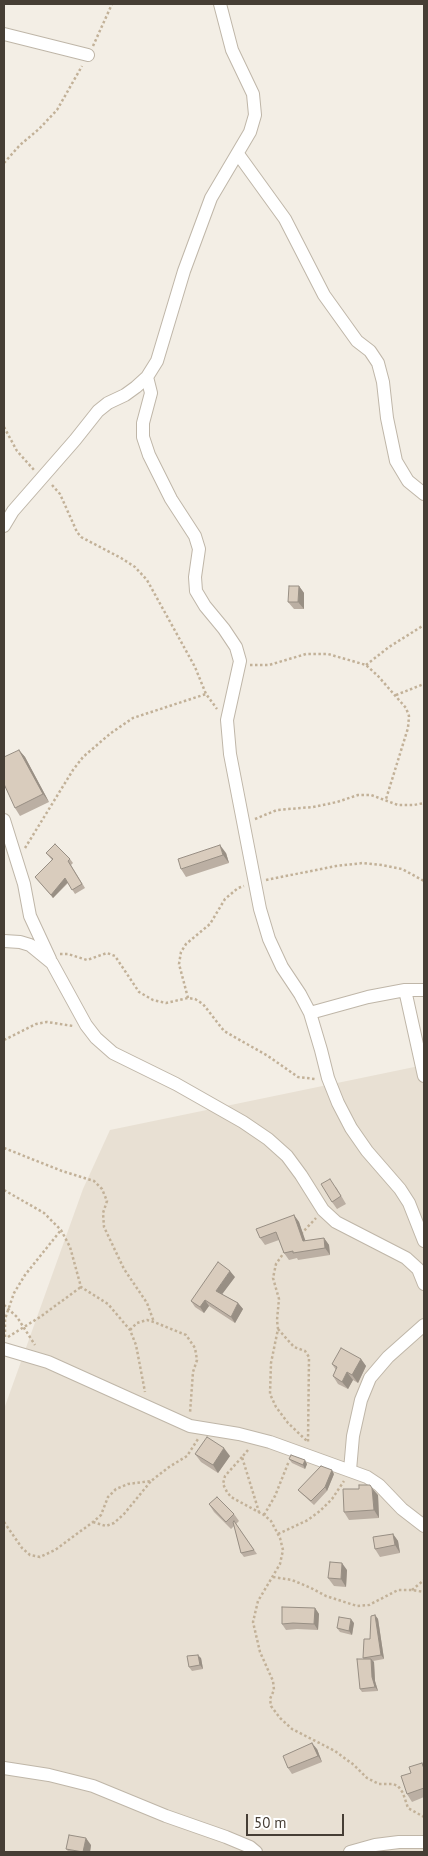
<!DOCTYPE html>
<style>
body{margin:0}
#map{position:relative;width:428px;height:1856px;overflow:hidden;background:#f3eee5;font-family:"PT Sans",sans-serif}
canvas{display:block}
.frame{position:absolute;inset:0;border:5px solid #463e35;pointer-events:none}
.scale{position:absolute;left:246px;top:1814px;width:98px;height:22px;box-sizing:border-box;border:2px solid #463e35;border-top:0;padding-left:6px;font-size:15px;line-height:18px;white-space:nowrap;color:#463e35;-webkit-text-stroke:4px #fff;paint-order:stroke}
</style>
<div id="map">
<canvas width="428" height="1856"></canvas>
<div class="frame"></div>
<div class="scale">50 m</div>
</div>
<script>
const ctx = document.querySelector('canvas').getContext('2d');
ctx.lineJoin = 'round';
function fill(path, color) {
  ctx.fillStyle = color;
  ctx.fill(path, 'evenodd');
}
function toPath(rows) {
  const path = new Path2D();
  for (const r of rows) {
    path.moveTo(r[0], r[1]);
    for (let i = 2; i < r.length; i += 2) path.lineTo(r[i], r[i + 1]);
  }
  return path;
}
function strokePath(path, color, width, dash) {
  ctx.strokeStyle = color;
  ctx.lineWidth = width;
  ctx.lineCap = dash ? 'butt' : 'round';
  ctx.setLineDash(dash || []);
  ctx.stroke(path);
}
fill(toPath([
 [424,1065,424,1852,4,1852,4,1409,83,1189,110,1130]
]), '#e8e0d3');
const minor = toPath([
 [4,34,88,55],
 [238,154,285,219,324,295,357,341,370,351,378,363,383,382,387,418,396,461,408,481,424,494],
 [147,377,151,393,143,423,143,437,149,455,171,499,195,536,199,549,195,577,196,591,205,606,224,629,236,647,240,661,227,720,230,754,260,909,269,939,282,967,300,994,310,1013,321,1050,328,1078,338,1103,351,1128,367,1151,400,1189,409,1203,424,1241],
 [4,526,13,511,75,440,98,411,108,403,125,395,136,387,147,377,157,361,184,271,211,198,250,132,255,115,253,94,232,50,220,4],
 [4,820,24,884,30,916,50,959],
 [4,941,20,942,30,945,52,963,86,1025,96,1038,113,1053,176,1084,243,1122,268,1139,287,1156,301,1175,323,1210,336,1222,406,1258,418,1269,424,1284],
 [405,990,424,1076],
 [310,1013,368,997,405,990,424,990],
 [4,1349,48,1362,190,1426,239,1434,270,1442,367,1477,379,1485,402,1509,424,1526],
 [350,1470,353,1436,361,1400,370,1378,388,1357,424,1325],
 [4,1768,49,1775,93,1786,166,1816,226,1837,250,1847,256,1852],
 [350,1852,375,1845,399,1842,424,1842]
]);
strokePath(minor, '#bfb6a8', 14);
strokePath(toPath([
 [93,46,112,4],
 [4,163,20,145,39,129,57,110,82,66],
 [4,427,17,451,34,470],
 [52,485,60,494,77,532,81,537,121,558,135,567,147,580,195,667,206,694,217,709],
 [250,665,269,665,306,654,328,654,366,665,378,676,406,708,409,716,408,728,386,799],
 [366,665,389,647,424,625],
 [396,695,424,684],
 [255,819,277,810,313,807,337,802,358,795,371,795,398,805,414,805,424,803],
 [25,848,73,770,83,757,111,733,133,718,206,694],
 [266,880,336,866,363,863,382,865,402,869,424,881],
 [60,954,68,954,87,960,107,953,115,956,139,992,153,1000,166,1003,188,998,195,999,203,1004,224,1031,268,1056,298,1077,315,1079],
 [188,998,179,964,181,952,186,944,210,924,225,899,238,888,244,886],
 [4,1040,36,1024,47,1022,73,1026],
 [4,1148,62,1171,94,1181,102,1189,107,1201,103,1213,104,1227,124,1269,147,1303,154,1322],
 [4,1190,44,1213,61,1230,70,1247,81,1287,108,1304,130,1330,136,1345,145,1392],
 [301,1234,316,1218],
 [285,1251,276,1264,273,1278,279,1299,277,1320,278,1329,271,1363,270,1394,276,1407,288,1423,308,1442],
 [4,1305,17,1317,35,1345],
 [278,1329,294,1347,305,1351,309,1357,308,1442],
 [130,1330,137,1323,147,1320,154,1322,186,1335,195,1348,197,1360,193,1372,190,1413],
 [5,1337,5,1319,14,1293,25,1275,61,1230],
 [8,1337,40,1317,81,1287],
 [248,1450,242,1457,259,1512],
 [242,1457,225,1476,223,1484,227,1492,231,1497,264,1515,271,1521,280,1538,283,1550,280,1564,258,1601,253,1622,260,1652,273,1681,274,1690,270,1699,271,1706,280,1718,292,1729,335,1751,354,1765,367,1778,379,1784,393,1784,398,1786,403,1793,408,1808,424,1817],
 [264,1515,275,1496,289,1461],
 [4,1522,22,1548,30,1555,40,1557,55,1550,93,1522,101,1515,108,1497,116,1489,128,1484,151,1481,169,1467,187,1456,198,1439],
 [93,1522,106,1526,114,1523,124,1514,151,1481],
 [278,1534,308,1520,320,1511,332,1499,344,1481],
 [273,1577,292,1580,311,1588,326,1596,357,1606,369,1605,398,1590,412,1590,424,1592],
 [412,1590,424,1580]
]), '#c2b198', 2.5, [2.5, 2.5]);
strokePath(minor, '#fff', 12);
fill(toPath([
 [299,586,304,593,304,609,294,609,288,602],
 [19,750,25,757,49,802,20,816,15,808],
 [46,853,70,859,73,863,71,865,85,888,75,894,68,883,53,898,35,877,52,860],
 [226,853,229,863,186,877,181,869],
 [336,1187,346,1204,337,1209,332,1202],
 [294,1215,299,1222,305,1241,324,1238,329,1245,330,1255,298,1260,297,1258,289,1260,284,1253,279,1240,265,1245,260,1238],
 [235,1277,222,1294,238,1303,243,1309,235,1323,209,1306,204,1313,195,1307,191,1301],
 [361,1359,366,1366,358,1383,353,1380,348,1389,338,1384,333,1376,336,1370,332,1364],
 [195,1454,230,1456,218,1473,201,1462],
 [289,1459,307,1464,305,1469,292,1463],
 [334,1474,327,1491,314,1505,301,1493,298,1490],
 [378,1495,379,1518,349,1520,344,1512],
 [209,1504,234,1514,239,1521,236,1524,257,1554,244,1557,241,1553,234,1526,231,1529,214,1512],
 [393,1534,398,1541,400,1553,380,1557,375,1549],
 [347,1570,346,1587,334,1586,328,1578],
 [315,1608,319,1614,318,1630,297,1629,286,1630,282,1624],
 [375,1615,378,1619,384,1659,373,1661,374,1662,375,1681,378,1691,362,1692,360,1689,364,1659,363,1658,370,1639],
 [354,1623,352,1635,340,1632,337,1628],
 [201,1658,203,1669,192,1671,189,1667],
 [317,1749,322,1762,292,1774,288,1768],
 [422,1763,424,1766,424,1797,412,1802,407,1794,411,1773],
 [91,1845,90,1852,69,1852,66,1849]
]), '#bbafa3');
fill(toPath([
 [299,586,304,593,304,609,298,602],
 [19,750,25,757,49,802,43,794],
 [220,845,226,853,229,863,223,855],
 [65,878,68,882,53,898,51,895],
 [294,1215,299,1222,308,1248,303,1241],
 [324,1238,329,1245,330,1255,325,1248],
 [230,1271,235,1277,220,1297,216,1291],
 [205,1300,209,1306,204,1313,200,1307],
 [238,1303,243,1309,235,1323,231,1317],
 [361,1359,366,1366,358,1383,352,1375],
 [347,1372,353,1380,348,1389,342,1382],
 [224,1448,230,1456,218,1473,213,1465],
 [305,1460,307,1464,305,1469,303,1465],
 [332,1470,334,1474,327,1491,325,1487],
 [372,1488,378,1495,379,1518,374,1510],
 [393,1534,398,1541,400,1553,395,1545],
 [342,1563,347,1570,346,1587,341,1579],
 [315,1608,319,1614,318,1630,314,1624],
 [375,1615,378,1619,384,1659,381,1655],
 [351,1619,354,1623,352,1635,349,1631],
 [198,1655,201,1658,203,1669,200,1665],
 [371,1659,374,1662,375,1681,378,1691,375,1687,372,1677],
 [312,1743,317,1749,322,1762,318,1756],
 [86,1838,91,1845,90,1852,83,1852]
]), '#988f84');
const building = toPath([
 [289,586,299,586,298,602,288,602,289,586],
 [19,750,43,794,15,808,4,784,4,757,19,750],
 [55,844,70,859,68,861,82,884,72,890,65,878,51,895,35,877,53,859,46,853,55,844],
 [220,845,223,855,181,869,178,859,220,845],
 [330,1179,341,1196,332,1202,321,1184,330,1179],
 [294,1215,303,1241,324,1238,325,1248,293,1253,293,1251,284,1253,276,1232,260,1238,256,1229,294,1215],
 [218,1262,230,1271,216,1291,238,1303,231,1317,205,1300,200,1307,191,1301,218,1262],
 [341,1348,361,1359,352,1375,347,1372,342,1382,333,1376,337,1367,332,1364,341,1348],
 [207,1437,224,1448,213,1465,195,1454,207,1437],
 [291,1455,305,1460,303,1465,289,1459,291,1455],
 [321,1466,332,1470,325,1487,311,1501,298,1490,321,1466],
 [359,1485,370,1485,372,1488,374,1510,344,1512,343,1489,359,1489,359,1485],
 [217,1497,234,1514,226,1522,209,1504,217,1497],
 [234,1521,254,1550,241,1553,233,1522,234,1521],
 [393,1534,395,1545,375,1549,373,1537,393,1534],
 [330,1562,342,1563,341,1579,328,1578,330,1562],
 [282,1607,315,1608,314,1624,293,1623,282,1624,282,1607],
 [375,1615,381,1655,363,1658,364,1639,370,1639,371,1616,375,1615],
 [339,1617,351,1619,349,1631,337,1628,339,1617],
 [198,1655,200,1665,189,1667,187,1656,198,1655],
 [357,1659,371,1659,372,1677,375,1687,360,1689,357,1659],
 [312,1743,318,1756,288,1768,283,1756,312,1743],
 [422,1763,424,1769,424,1788,407,1794,401,1776,411,1773,409,1767,422,1763],
 [69,1835,86,1838,83,1852,66,1849,69,1835]
]);
fill(building, '#d9ccbd');
strokePath(building, '#988f84', 1);
</script>
